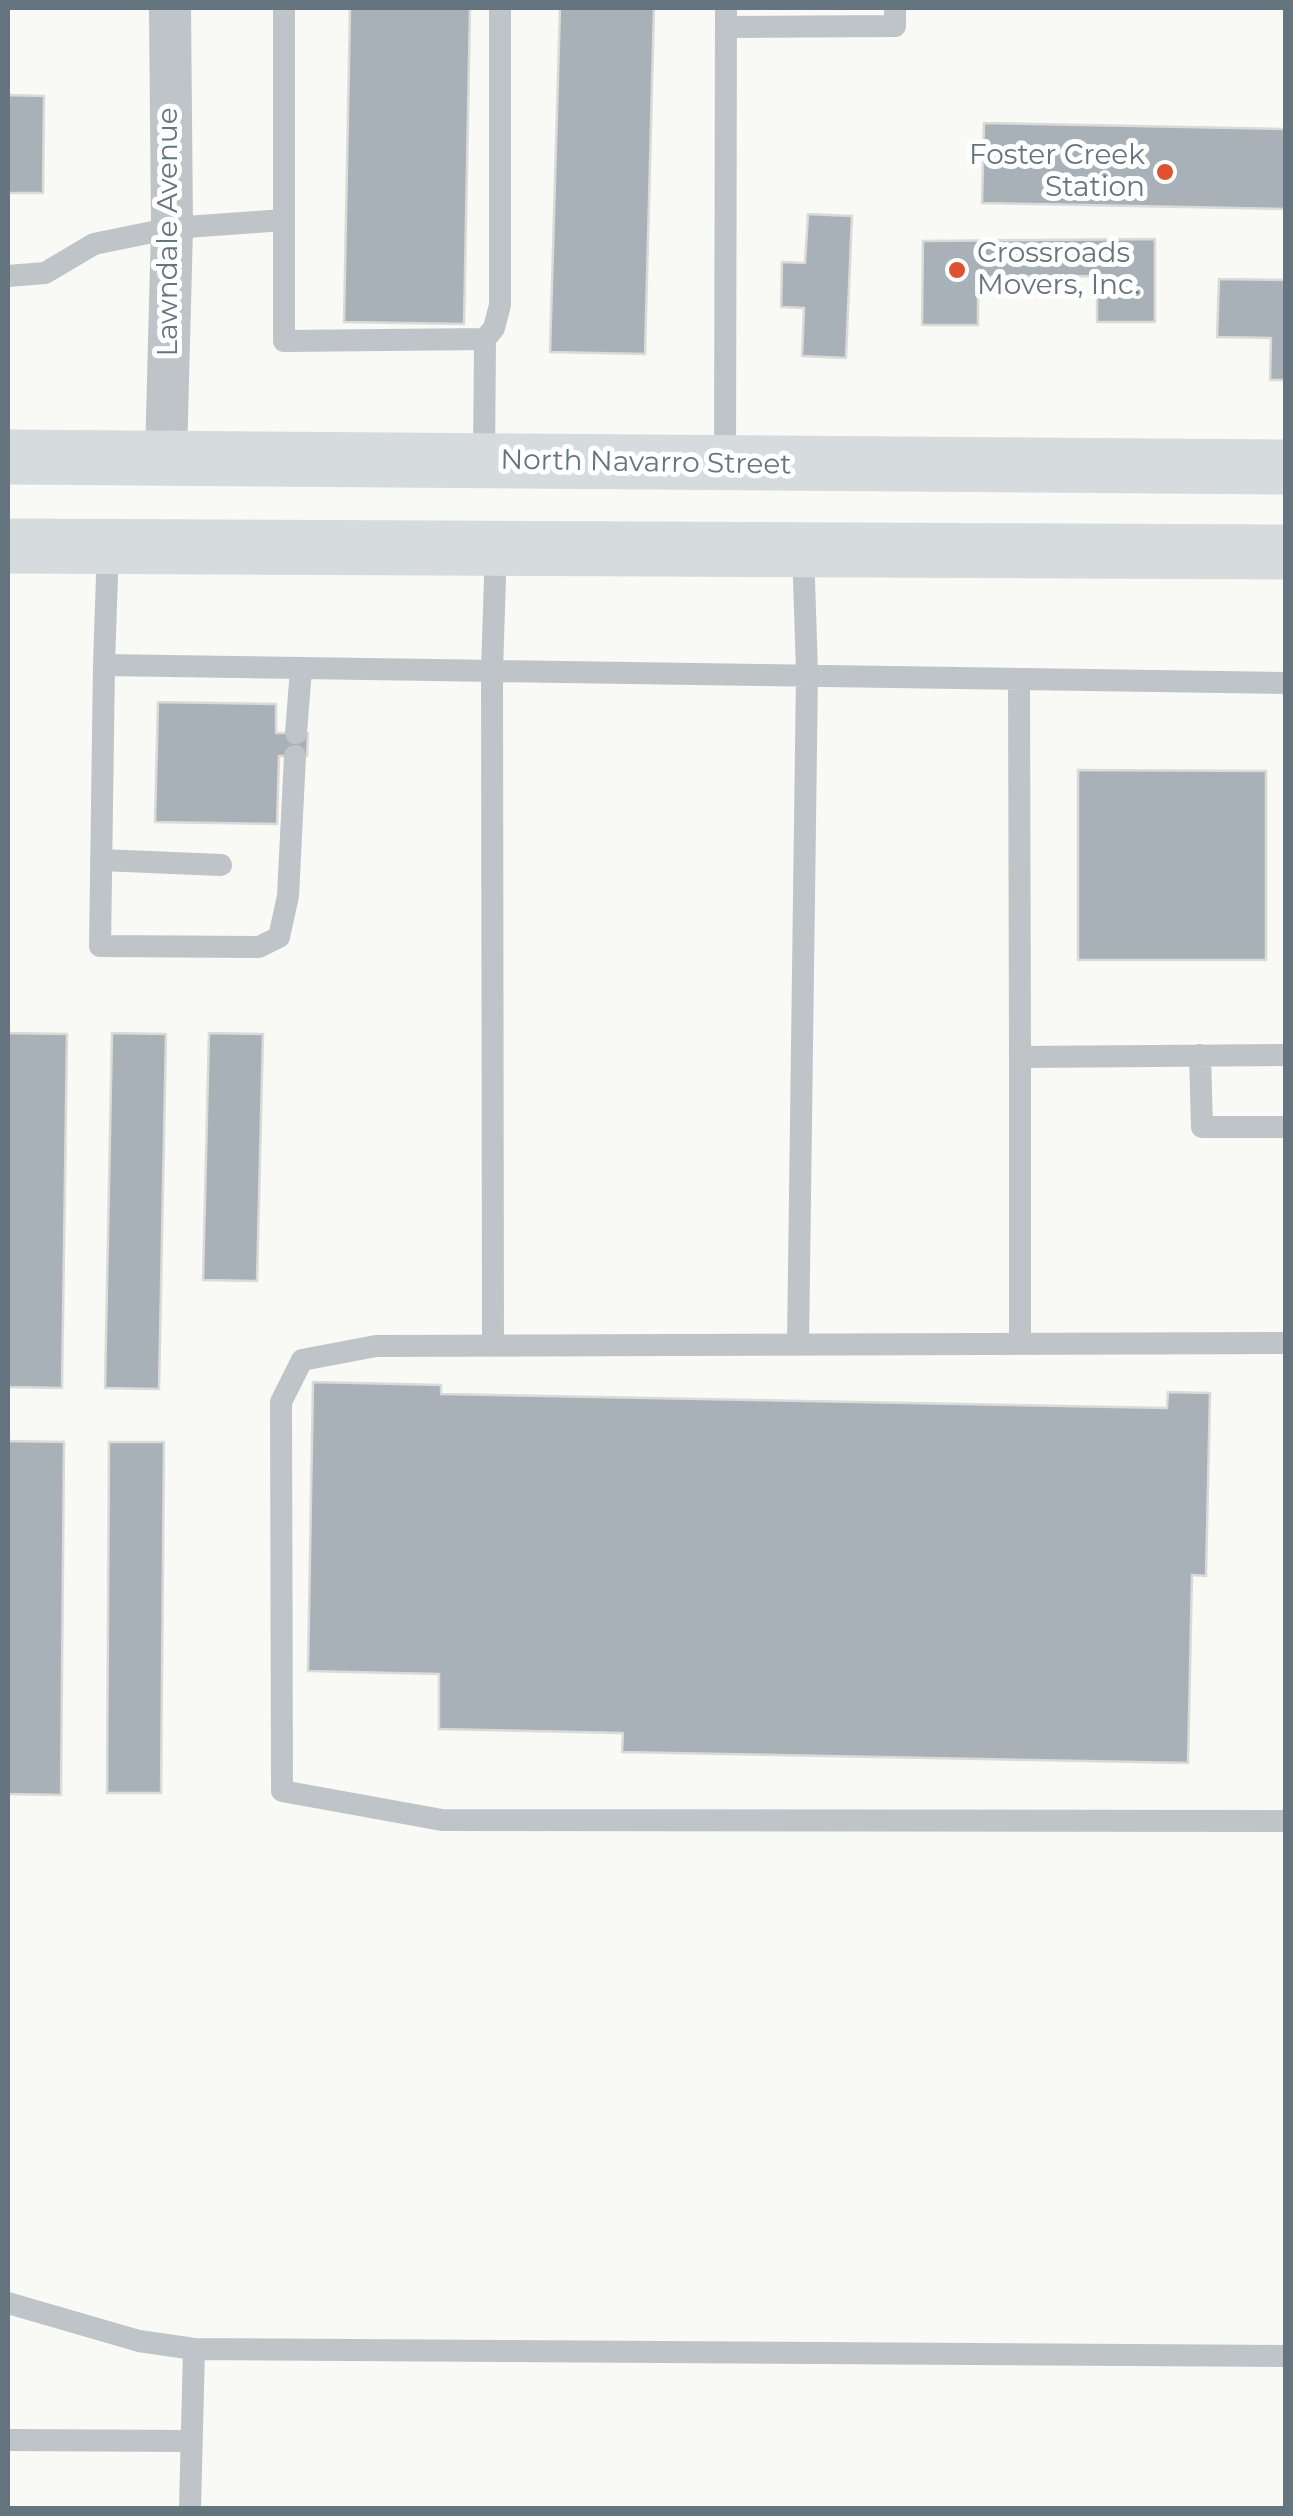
<!DOCTYPE html>
<style>
body{margin:0}
#map{position:relative;width:1293px;height:2516px;overflow:hidden;background:#f9f9f6;font-family:Montserrat,sans-serif}
canvas{display:block}
.frame{position:absolute;inset:0;border:10px solid #647580;pointer-events:none}
</style>
<div id="map">
<canvas width="1293" height="2516"></canvas>
<div class="frame"></div>
</div>
<script>
const ctx = document.querySelector('canvas').getContext('2d');
ctx.lineJoin = 'round';
function fill(path, color) {
  ctx.fillStyle = color;
  ctx.fill(path, 'evenodd');
}
function toPath(rows) {
  const path = new Path2D();
  for (const r of rows) {
    path.moveTo(r[0], r[1]);
    for (let i = 2; i < r.length; i += 2) path.lineTo(r[i], r[i + 1]);
  }
  return path;
}
function strokePath(path, color, width, dash) {
  ctx.strokeStyle = color;
  ctx.lineWidth = width;
  ctx.lineCap = dash ? 'butt' : 'round';
  ctx.setLineDash(dash || []);
  ctx.stroke(path);
}
function drawText(font, color, halo, rows, align = 'center') {
  ctx.font = font + ' Montserrat,sans-serif';
  ctx.lineWidth = 10;
  ctx.setLineDash([]);
  ctx.textBaseline = 'middle';
  ctx.strokeStyle = halo;
  ctx.fillStyle = color;
  for (const [text, x, y, turn = 0] of rows) {
    ctx.save();
    ctx.translate(x, y);
    ctx.rotate((+turn || 0) * Math.PI / 180);
    ctx.textAlign = isNaN(turn) ? turn : align;
    if (halo) ctx.strokeText(text, 0, 0);
    ctx.fillText(text, 0, 0);
    ctx.restore();
  }
}
const building = toPath([
 [350,8,470,8,464,324,344,322,350,8],
 [560,8,654,8,645,354,550,352,560,8],
 [8,95,44,96,43,193,8,193,8,95],
 [984,123,1286,129,1286,209,982,203,984,123],
 [808,214,852,216,846,358,802,356,804,308,781,307,782,262,805,263,808,214],
 [1155,239,1155,322,1097,322,1097,276,978,277,978,325,922,325,923,241,1155,239],
 [1219,279,1286,280,1286,380,1270,380,1271,338,1217,337,1219,279],
 [158,702,276,704,276,733,308,733,307,756,279,756,277,824,155,822,158,702],
 [1078,770,1266,771,1266,960,1078,960,1078,770],
 [8,1033,67,1034,62,1388,8,1387,8,1033],
 [112,1033,166,1034,159,1389,105,1388,112,1033],
 [209,1033,263,1034,257,1281,203,1280,209,1033],
 [313,1382,441,1385,441,1394,1167,1408,1168,1392,1210,1393,1206,1576,1192,1575,1188,1763,622,1752,623,1733,439,1729,439,1674,308,1671,313,1382],
 [8,1441,64,1442,61,1795,8,1794,8,1441],
 [109,1442,164,1442,161,1793,107,1793,109,1442]
]);
fill(building, '#a8b1b7');
strokePath(building, '#dadad8', 2.5);
strokePath(toPath([
 [284,8,284,341,485,339],
 [726,27,895,26,895,8],
 [8,276,45,273,94,244,172,228,284,220],
 [484,461,485,339,494,328,500,305,500,8],
 [725,464,726,8],
 [104,665,108,546],
 [1019,679,1020,1057],
 [296,733,301,669],
 [295,756,288,896,279,937,259,947,100,946,104,665,1286,683],
 [101,860,221,865],
 [1200,1055,1202,1127,1286,1127],
 [1286,1343,376,1346,302,1360,281,1402,282,1791,442,1820,1286,1821],
 [1020,1344,1020,1057,1286,1055],
 [798,1345,807,672,803,550],
 [493,1346,492,671,496,547],
 [8,2303,139,2341,194,2349],
 [8,2440,191,2441],
 [190,2508,194,2349,1286,2356]
]), '#bfc4c8', 22);
strokePath(toPath([
 [166,457,172,228,170,8]
]), '#bfc4c8', 42);
strokePath(toPath([
 [8,457,1286,467],
 [8,546,1286,552]
]), '#d6dbde', 55);
for (const [x, y, r, color] of [
 [1165,172,10,"#df5130"],
 [957,270,10,"#df5130"]
]) {
  const dot = new Path2D();
  dot.arc(x, y, r, 0, 2 * Math.PI);
  ctx.fillStyle = color;
  ctx.fill(dot);
  strokePath(dot, '#fff', 4);
}
drawText('28px', '#647580', '#fff', [
 ["Foster Creek",1145,156],
 ["Station",1145,188],
 ["Crossroads",977,254,"left"],
 ["Movers, Inc.",977,286,"left"]
], 'right');
drawText('28px', '#647580', '#fff', [
 ["Lawndale Avenue",169,232,-90],
 ["North Navarro Street",646,463,1]
]);
</script>
